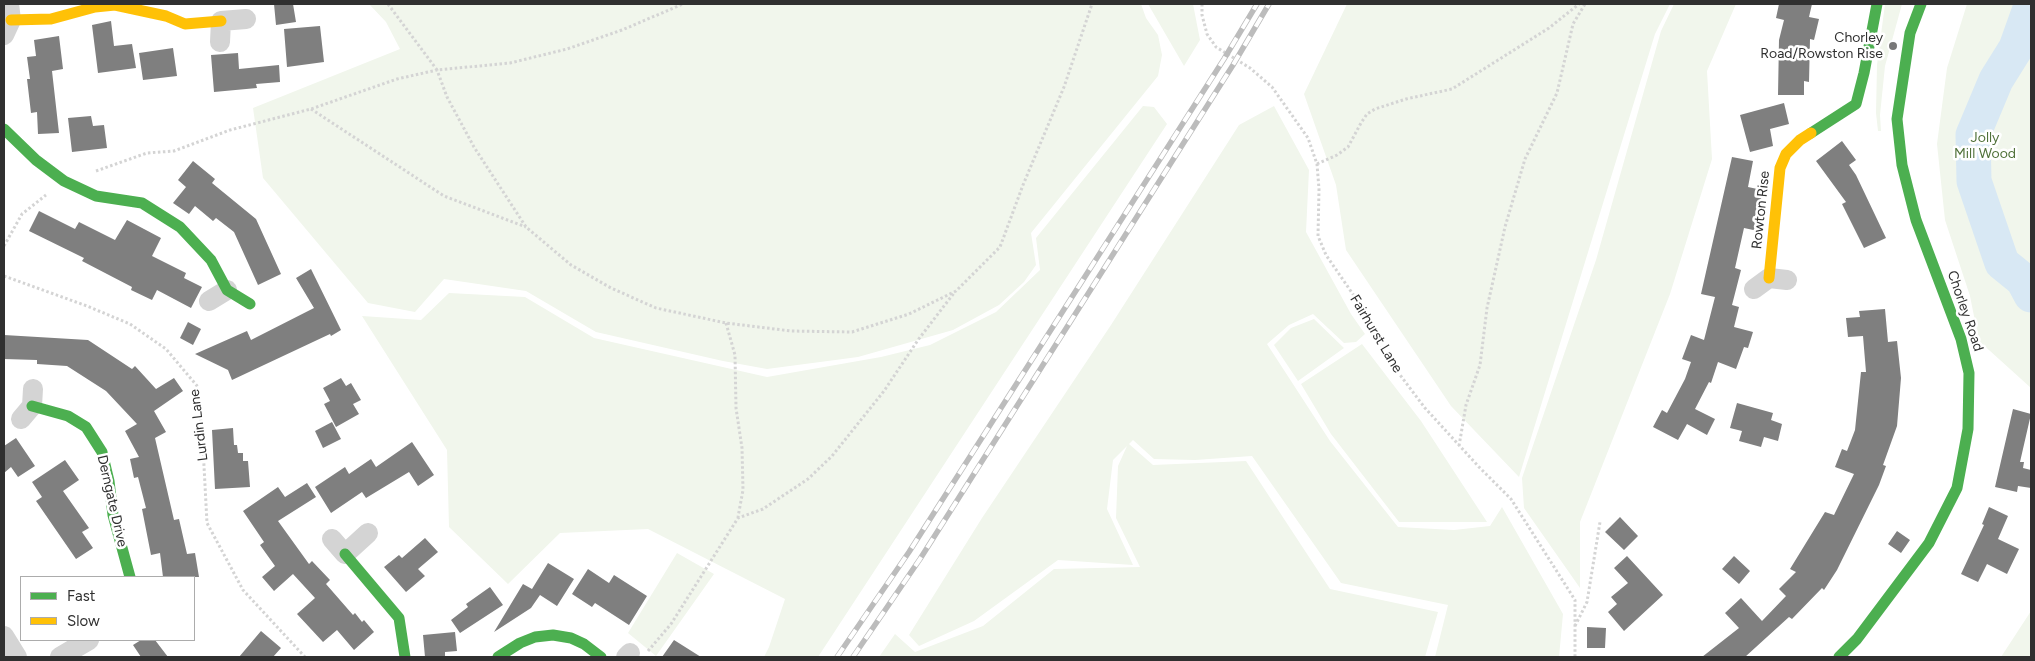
<!DOCTYPE html>
<style>
body{margin:0}
#map{position:relative;width:2035px;height:661px;overflow:hidden;background:#fff;font-family:Figtree,sans-serif}
canvas{display:block}
.frame{position:absolute;inset:0;border:5px solid #303030;pointer-events:none}
.legend{position:absolute;left:20px;top:576px;width:175px;height:65px;box-sizing:border-box;background:#fff;border:1px solid #acacac;margin:0;padding:6px 9px;list-style:none;font-size:15px;color:#303030}
.legend li{display:flex;align-items:center;gap:10px;height:25px}
.legend b{width:25px;border:1px solid #acacac}
</style>
<div id="map">
<canvas width="2035" height="661"></canvas>
<div class="frame"></div>
<ul class="legend">
<li><b style="height:6px;background:#4caf50"></b>Fast</li>
<li><b style="height:6px;background:#ffc107"></b>Slow</li>
</ul>
</div>
<script>
const ctx = document.querySelector('canvas').getContext('2d');
ctx.lineJoin = 'round';
function fill(path, color) {
  ctx.fillStyle = color;
  ctx.fill(path, 'evenodd');
}
function toPath(rows) {
  const path = new Path2D();
  for (const r of rows) {
    path.moveTo(r[0], r[1]);
    for (let i = 2; i < r.length; i += 2) path.lineTo(r[i], r[i + 1]);
  }
  return path;
}
function strokePath(path, color, width, dash) {
  ctx.strokeStyle = color;
  ctx.lineWidth = width;
  ctx.lineCap = dash ? 'butt' : 'round';
  ctx.setLineDash(dash || []);
  ctx.stroke(path);
}
function drawText(font, color, halo, rows, align = 'center') {
  ctx.font = font + ' Figtree,sans-serif';
  ctx.lineWidth = 5;
  ctx.setLineDash([]);
  ctx.textBaseline = 'middle';
  ctx.strokeStyle = halo;
  ctx.fillStyle = color;
  for (const [text, x, y, turn = 0] of rows) {
    ctx.save();
    ctx.translate(x, y);
    ctx.rotate((+turn || 0) * Math.PI / 180);
    ctx.textAlign = isNaN(turn) ? turn : align;
    if (halo) ctx.strokeText(text, 0, 0);
    ctx.fillText(text, 0, 0);
    ctx.restore();
  }
}
fill(toPath([
 [369,4,1141,4,1146,18,1158,35,1162,55,1158,76,1031,233,1036,265,1024,282,999,305,953,330,858,357,767,369,723,361,596,332,526,291,444,279,415,312,368,303,263,178,253,108,400,49,386,22],
 [1148,4,1193,4,1200,40,1184,66],
 [1347,4,1670,4,1655,34,1519,477,1451,406,1346,250,1336,185,1304,94],
 [1674,4,1736,4,1707,71,1712,159,1670,294,1580,522,1580,588,1524,508,1522,478,1596,260,1661,31],
 [1885,4,1902,4,1885,66,1880,115,1881,131,1878,131,1876,113,1877,65],
 [1967,4,2031,4,2031,388,1979,341,1970,296,1945,220,1937,144,1947,68],
 [1143,106,1154,107,1167,124,818,657,764,657,769,647,785,599,648,529,560,533,508,584,449,527,447,450,362,316,421,320,449,293,525,297,594,338,767,377,881,357,930,345,996,312,1040,270,1036,238],
 [1274,106,1309,170,1306,232,1351,314,1365,334,1356,342,1344,343,1313,314,1289,325,1267,344,1330,441,1398,527,1454,530,1490,526,1502,507,1563,614,1559,657,1435,657,1448,605,1341,583,1252,456,1195,460,1154,459,1133,440,1129,444,1153,465,1246,461,1330,589,1438,612,1425,657,879,657,895,634,915,652,983,626,1054,569,1140,567,1116,518,1118,466,1127,446,1113,460,1107,509,1133,565,1058,560,974,621,919,646,909,635,982,518,1111,325,1239,125],
 [1314,319,1344,348,1298,381,1274,345,1291,328],
 [1362,344,1421,421,1487,522,1399,522,1331,434,1301,384],
 [677,553,714,574,656,656,628,633],
 [2031,611,2031,657,2001,657]
]), '#f1f6ec');
strokePath(toPath([
 [2031,6,2016,48,1996,80,1973,135,1974,181,2002,263,2023,280,2031,295]
]), '#d8e8f4', 35);
fill(toPath([
 [274,4,293,4,296,22,276,25],
 [1779,4,1812,4,1809,17,1819,19,1814,40,1810,39,1809,82,1804,81,1804,95,1778,95,1779,40,1784,20,1776,18],
 [111,21,114,46,132,44,136,68,98,73,92,25],
 [320,26,324,62,287,67,284,29],
 [59,36,63,69,52,71,59,133,38,134,37,112,31,113,27,79,30,79,27,57,36,56,34,40],
 [173,48,177,76,143,80,139,53],
 [238,53,239,69,279,65,280,82,256,84,257,88,214,92,211,55],
 [1784,103,1789,124,1770,129,1773,146,1750,152,1740,115],
 [91,116,93,126,104,125,107,148,72,152,68,118],
 [1842,141,1856,160,1849,165,1856,175,1886,238,1864,248,1842,204,1846,202,1816,161],
 [1732,157,1753,161,1748,187,1762,190,1758,231,1744,228,1735,268,1741,270,1732,305,1739,307,1734,327,1753,332,1748,348,1744,347,1736,369,1718,362,1711,383,1709,382,1695,409,1715,419,1707,435,1687,424,1678,440,1653,427,1662,410,1667,413,1685,379,1691,362,1682,359,1691,335,1704,340,1715,297,1701,294],
 [193,161,215,179,212,183,256,219,281,274,258,285,234,232,216,218,213,221,195,206,189,214,173,203,186,187,178,180],
 [39,211,75,229,79,222,115,240,127,220,161,238,152,256,186,273,184,278,202,287,191,308,157,290,152,300,131,290,132,287,82,261,84,258,29,231],
 [311,269,341,330,331,336,330,334,232,380,228,370,195,354,247,331,251,340,314,308,296,278],
 [1885,309,1888,342,1897,341,1901,378,1897,426,1883,465,1886,466,1879,485,1837,570,1824,590,1822,588,1792,619,1789,617,1745,657,1702,657,1739,628,1725,613,1741,598,1762,621,1786,596,1779,589,1796,572,1790,569,1825,512,1834,515,1854,474,1835,467,1842,449,1847,451,1855,430,1861,372,1866,372,1863,336,1848,337,1846,318,1860,317,1859,311],
 [188,322,201,329,193,345,180,338],
 [4,335,88,340,132,369,135,366,156,389,174,378,183,391,154,411,166,432,155,438,174,520,179,519,187,554,195,553,199,577,163,577,160,553,151,555,142,509,146,508,138,477,134,478,130,459,139,457,125,431,137,424,106,391,67,366,37,364,37,360,4,359],
 [341,378,346,386,351,383,361,400,353,404,359,414,336,427,324,404,330,401,323,388],
 [1737,403,1773,413,1771,420,1782,424,1778,441,1764,437,1761,447,1739,441,1742,431,1730,428],
 [2013,409,2031,414,2020,462,2024,462,2023,468,2031,470,2031,488,2018,486,2017,492,1995,487],
 [332,422,341,439,323,448,315,431],
 [233,428,234,445,237,445,238,453,243,453,243,461,248,461,250,487,215,489,212,430],
 [16,438,35,466,18,477,11,467,4,473,4,446],
 [412,442,434,475,418,486,409,472,366,498,362,492,331,513,315,487,345,467,349,474,371,459,376,467],
 [65,460,79,480,63,491,89,528,82,532,93,548,76,559,36,501,42,497,32,482],
 [307,483,316,497,278,521,309,564,312,561,330,580,326,584,353,615,355,613,362,622,364,620,374,632,354,650,337,630,323,642,297,614,315,598,293,574,274,591,262,577,275,566,260,545,264,542,243,511,278,487,285,497],
 [1989,507,2008,516,1998,539,2019,549,2007,574,1987,564,1978,582,1961,574,1984,525,1982,524],
 [1620,517,1638,536,1624,550,1605,532],
 [1897,531,1910,540,1901,553,1888,544],
 [425,538,438,552,418,569,425,576,406,592,384,567,399,555,402,558],
 [1627,556,1663,595,1624,631,1608,612,1617,604,1611,597,1628,583,1614,568],
 [1734,556,1750,571,1739,584,1722,569],
 [548,563,574,579,557,606,540,595,531,608,494,632,523,584,532,589],
 [588,569,609,583,614,575,647,596,629,625,595,603,592,607,572,594],
 [490,587,503,605,460,633,451,620,468,607,466,604],
 [1587,627,1606,628,1605,648,1587,648],
 [261,631,281,648,273,657,239,657],
 [455,632,457,651,445,652,445,657,425,657,423,635],
 [141,640,155,640,168,657,141,657,133,645],
 [674,640,701,657,662,657]
]), '#7f7f7f');
strokePath(toPath([
 [388,4,437,70,510,63,567,49,622,30,683,4],
 [1202,4,1202,15,1207,34,1216,47,1250,68,1272,87,1308,138,1317,164,1319,189,1318,236,1326,255,1359,303,1388,359,1425,408,1479,467,1511,499,1575,600,1575,657],
 [311,109,444,196,526,227],
 [1317,164,1337,155,1348,147,1361,123,1367,114,1375,109,1406,99,1452,89,1549,28,1579,4],
 [96,171,147,153,174,151,230,130,311,109,397,79,437,70,447,97,474,147,526,227,571,265,611,288,656,308,726,323,791,331,852,332,909,314,956,291,1000,247,1023,185,1064,87,1092,4],
 [4,246,22,214,46,195],
 [4,276,87,306,130,324,166,349,198,387,203,447,207,523,243,590,305,657],
 [726,323,735,355,736,408,742,448,743,490,738,517],
 [1459,446,1466,405,1480,365,1487,308,1505,227,1525,159,1557,93,1573,24,1585,4],
 [1575,626,1587,602,1600,522],
 [648,651,671,624,738,518,763,509,808,479,832,456,884,391,918,340,954,293]
]), '#d4d4d4', 3, [2.5, 2.5]);
strokePath(toPath([
 [4,35,11,20,9,4],
 [220,42,221,21,246,19],
 [1754,289,1769,278,1787,280],
 [209,301,227,290],
 [21,419,32,406,33,389],
 [332,539,345,554,368,533],
 [4,636,17,657],
 [60,657,89,640],
 [626,657,630,653]
]), '#d4d4d4', 20);
strokePath(toPath([
 [4,129,36,160,64,181,96,196,142,203,180,227,211,260,227,290,250,304],
 [1811,133,1856,104,1864,73,1877,4],
 [32,406,68,416,86,427,102,452,109,481,113,515,130,577],
 [345,554,399,618,405,657],
 [498,657,520,643,535,637,553,635,571,638,584,644,601,657],
 [1839,657,1857,639,1929,543,1957,488,1968,429,1969,373,1961,339,1916,220,1902,165,1897,119,1910,33,1921,4]
]), '#4caf50', 11);
strokePath(toPath([
 [11,20,51,19,95,7,115,5,166,16,185,24,221,21],
 [1769,278,1780,168,1786,154,1800,140,1811,133]
]), '#ffc107', 11);
const rail = toPath([
 [837,657,909,552,1224,59,1257,4],
 [853,657,920,559,1233,65,1269,4]
]);
strokePath(rail, '#bcbcbc', 5.5);
strokePath(rail, '#fff', 4, [11]);
for (const [x, y, r, color] of [
 [1893,46,5,"#787878"]
]) {
  const dot = new Path2D();
  dot.arc(x, y, r, 0, 2 * Math.PI);
  ctx.fillStyle = color;
  ctx.fill(dot);
  strokePath(dot, '#fff', 2);
}
drawText('14px', '#303030', '#fff', [
 ["Chorley",1883,38],
 ["Road/Rowston Rise",1883,54]
], 'right');
drawText('14px', '#507139', '#fff', [
 ["Jolly",1985,138],
 ["Mill Wood",1985,154]
]);
drawText('14px', '#303030', '#fff', [
 ["Rowton Rise",1761,210,-84],
 ["Chorley Road",1965,311,71],
 ["Fairhurst Lane",1376,334,59],
 ["Lurdin Lane",199,425,-97],
 ["Derngate Drive",112,501,77]
]);
</script>
